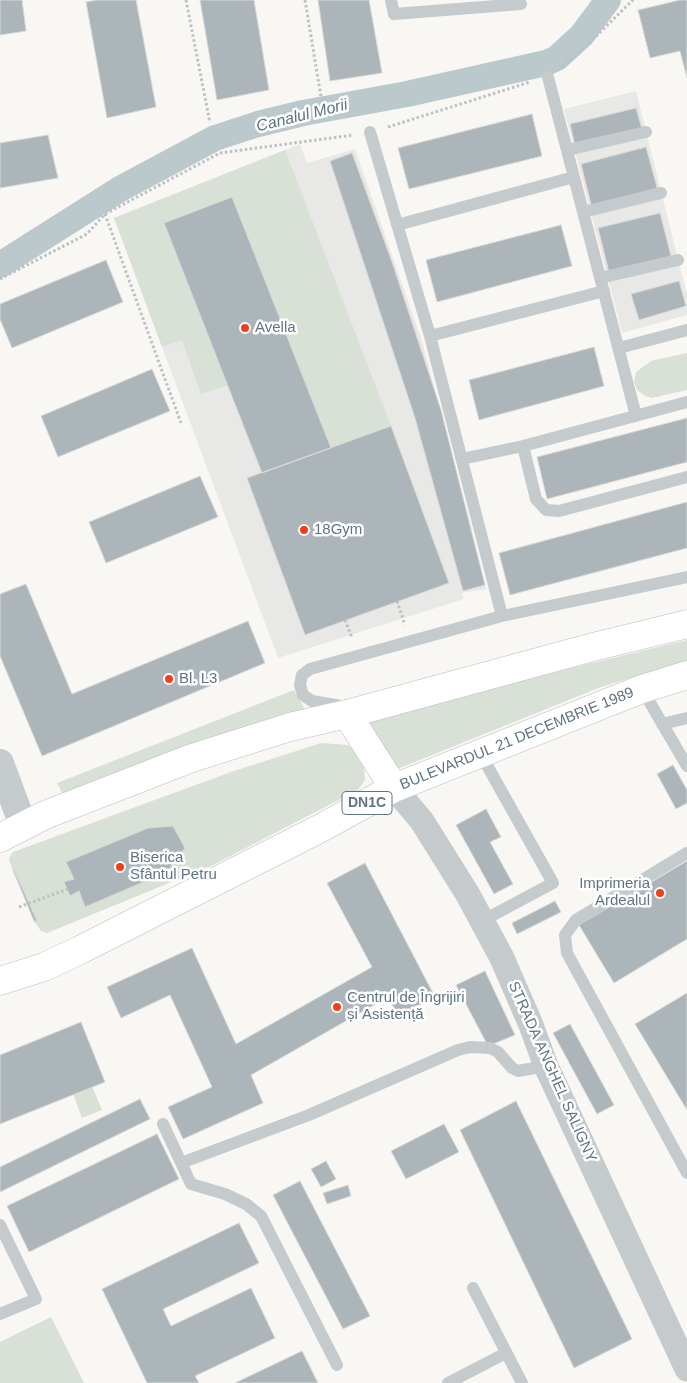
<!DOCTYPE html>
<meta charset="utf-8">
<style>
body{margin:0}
canvas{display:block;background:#f8f7f4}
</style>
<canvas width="687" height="1383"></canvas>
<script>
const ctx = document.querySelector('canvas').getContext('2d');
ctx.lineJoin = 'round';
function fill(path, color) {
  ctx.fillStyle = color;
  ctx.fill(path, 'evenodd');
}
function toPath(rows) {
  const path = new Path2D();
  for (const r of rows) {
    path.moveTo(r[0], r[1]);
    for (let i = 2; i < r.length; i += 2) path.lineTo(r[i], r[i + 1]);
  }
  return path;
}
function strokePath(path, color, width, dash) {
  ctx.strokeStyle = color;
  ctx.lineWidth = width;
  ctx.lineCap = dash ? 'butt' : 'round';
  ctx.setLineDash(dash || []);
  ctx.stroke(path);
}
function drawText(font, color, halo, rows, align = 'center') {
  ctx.font = font + ' Arial,sans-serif';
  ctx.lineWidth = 5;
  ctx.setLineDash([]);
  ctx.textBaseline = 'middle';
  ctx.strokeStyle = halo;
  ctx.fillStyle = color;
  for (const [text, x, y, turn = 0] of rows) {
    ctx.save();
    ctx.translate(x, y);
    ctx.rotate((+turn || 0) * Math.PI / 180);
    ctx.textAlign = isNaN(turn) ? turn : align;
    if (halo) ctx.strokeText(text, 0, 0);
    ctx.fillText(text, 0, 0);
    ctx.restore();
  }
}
fill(toPath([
 [636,91,687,295,687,315,622,333,564,109],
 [300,144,307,163,355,149,423,344,486,589,462,593,464,599,278,658,114,218]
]), '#e8e9e7');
fill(toPath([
 [285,150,391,426,331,448,232,197,164,223,228,385,201,394,182,340,162,347,114,218],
 [687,353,687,390,652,398,645,396,637,390,634,382,636,372,651,361],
 [687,640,687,661,601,687,395,770,365,718],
 [294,690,306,711,65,799,57,783],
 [321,743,348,745,357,753,364,765,365,780,358,790,213,865,47,933,41,931,34,921,10,863,9,858,13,852,231,772],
 [89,1079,102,1110,82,1118,71,1088],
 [51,1317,84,1383,0,1383,0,1342]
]), '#d9e0d5');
strokePath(toPath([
 [0,265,120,189,215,138,258,124,303,113,407,94,546,63,557,58,582,35,608,0]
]), '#bbc9cd', 26);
const building = toPath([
 [0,0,22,0,26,31,0,35,0,0],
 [97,0,136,0,156,107,107,118,86,2,97,0],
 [200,0,254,0,269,90,217,100,200,0],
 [318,0,369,0,382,73,330,81,318,0],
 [680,0,687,0,687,78,680,51,650,58,638,10,680,0],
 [636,108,642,129,575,145,570,124,636,108],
 [532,114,542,156,409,189,398,148,532,114],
 [48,135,58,178,0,188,0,143,48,135],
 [646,147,658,191,592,208,581,164,646,147],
 [352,153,392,262,441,410,485,585,463,591,415,418,330,161,352,153],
 [232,197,331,448,262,473,164,223,232,197],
 [660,213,671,256,609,272,598,228,660,213],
 [561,225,572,266,437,302,426,260,561,225],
 [106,260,123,302,12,348,0,319,0,304,106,260],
 [679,281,686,306,639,320,631,294,679,281],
 [594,347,604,386,479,420,469,380,594,347],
 [152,369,170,411,58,457,41,416,152,369],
 [687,418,687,462,547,499,537,457,687,418],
 [391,426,449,583,305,635,247,478,391,426],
 [200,476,218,517,106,563,89,522,200,476],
 [687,502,687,548,510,595,499,553,687,502],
 [26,584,72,694,248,621,265,663,42,756,0,656,0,594,26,584],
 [673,765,687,790,687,803,676,809,657,774,673,765],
 [486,809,501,837,490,842,513,884,494,894,456,825,486,809],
 [173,826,185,848,167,872,85,907,79,891,70,896,64,882,74,879,66,862,148,828,173,826],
 [687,861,687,939,614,983,579,925,687,861],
 [365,863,435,997,398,1016,388,997,251,1075,263,1103,183,1139,168,1107,212,1087,170,995,121,1018,107,987,192,948,236,1044,372,967,327,883,365,863],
 [13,870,14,870,37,921,34,921,13,870],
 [555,901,561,912,517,934,512,923,555,901],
 [485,971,515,1035,488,1046,456,985,485,971],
 [687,993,687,1110,635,1024,687,993],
 [81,1022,105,1082,0,1124,0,1055,81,1022],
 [570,1024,614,1105,597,1114,553,1033,570,1024],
 [140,1099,150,1119,0,1192,0,1167,140,1099],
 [516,1101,632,1339,574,1368,460,1130,516,1101],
 [444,1124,459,1152,406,1179,391,1151,444,1124],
 [157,1134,179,1179,29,1252,7,1206,157,1134],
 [326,1161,336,1179,321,1187,311,1169,326,1161],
 [300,1181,370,1316,343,1329,273,1195,300,1181],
 [348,1185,351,1196,327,1204,323,1193,348,1185],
 [239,1223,259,1263,163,1309,171,1326,251,1288,275,1338,195,1376,199,1383,147,1383,102,1289,239,1223],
 [302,1351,318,1383,235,1383,302,1351]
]);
fill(building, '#abb5ba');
strokePath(building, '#d9d9d7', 1);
const primary = toPath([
 [347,714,394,788],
 [0,838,45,815,192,758,290,727,347,714,593,647,687,624],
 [0,981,44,967,80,950,321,828,394,788,642,689,687,675]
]);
strokePath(primary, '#b8bdc0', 29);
strokePath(toPath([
 [186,0,210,123],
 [305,0,322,103],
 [562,66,581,51,633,0],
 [388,127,530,82],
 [105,214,181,423],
 [0,279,87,234,105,214,220,153,353,135],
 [397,601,405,625],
 [345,620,352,638],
 [19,907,68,889]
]), '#bec1c3', 3, [2.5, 2.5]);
strokePath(toPath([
 [391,0,394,14,521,4],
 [548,77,636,416],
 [370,132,430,336,502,616],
 [567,150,646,132],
 [583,212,661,193],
 [397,225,574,177],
 [600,278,678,260],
 [430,336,604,291],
 [619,348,687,330],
 [523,446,536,499,546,510,559,511,687,477],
 [462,459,523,446,687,402],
 [642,689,687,766],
 [345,711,341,706,312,701,303,695,300,685,302,675,310,669,502,616,687,577],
 [662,724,687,718],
 [480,753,553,883,482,921],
 [687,853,576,920,565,935,567,953,687,1173],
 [163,1124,191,1184,225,1194,246,1204,261,1216,337,1365],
 [181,1163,309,1115,458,1050,470,1047,490,1048,498,1052,512,1068,518,1071,546,1066],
 [0,1225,36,1299,0,1314],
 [473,1288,522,1383],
 [448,1383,506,1353]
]), '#c5cacd', 12);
strokePath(toPath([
 [394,788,422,821,467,893,502,958,531,1025,546,1066,687,1369]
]), '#c5cacd', 25);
strokePath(toPath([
 [0,763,23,825]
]), '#c5cacd', 28);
strokePath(primary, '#fff', 28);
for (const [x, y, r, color] of [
 [245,328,5,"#f23f1a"],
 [304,530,5,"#f23f1a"],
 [169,679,5,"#f23f1a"],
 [120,867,5,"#f23f1a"],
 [660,893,5,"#f23f1a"],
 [337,1007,5,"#f23f1a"]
]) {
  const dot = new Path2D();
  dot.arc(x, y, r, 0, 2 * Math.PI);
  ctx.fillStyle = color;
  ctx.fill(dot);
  strokePath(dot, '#fff', 2);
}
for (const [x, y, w] of [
 [367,803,50]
]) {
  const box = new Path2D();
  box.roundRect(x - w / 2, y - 11.5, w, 23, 4);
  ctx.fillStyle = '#fff';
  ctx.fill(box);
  strokePath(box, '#607582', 1);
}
drawText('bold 14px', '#607582', null, [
 ["DN1C",367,803]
]);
drawText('15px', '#607582', '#fff', [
 ["Avella",255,328],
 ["18Gym",314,530],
 ["Bl. L3",179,679],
 ["Biserica",130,858],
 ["Sfântul Petru",130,875],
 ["Imprimeria",650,884,"right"],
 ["Ardealul",650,901,"right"],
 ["Centrul de Îngrijiri",347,998],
 ["și Asistență",347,1015]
], 'left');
drawText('15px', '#607582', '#fff', [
 ["BULEVARDUL 21 DECEMBRIE 1989",517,739,-22],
 ["STRADA ANGHEL SALIGNY",552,1072,66]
]);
drawText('italic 16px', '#5a767c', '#fff', [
 ["Canalul Morii",302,116,-14]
]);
</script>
